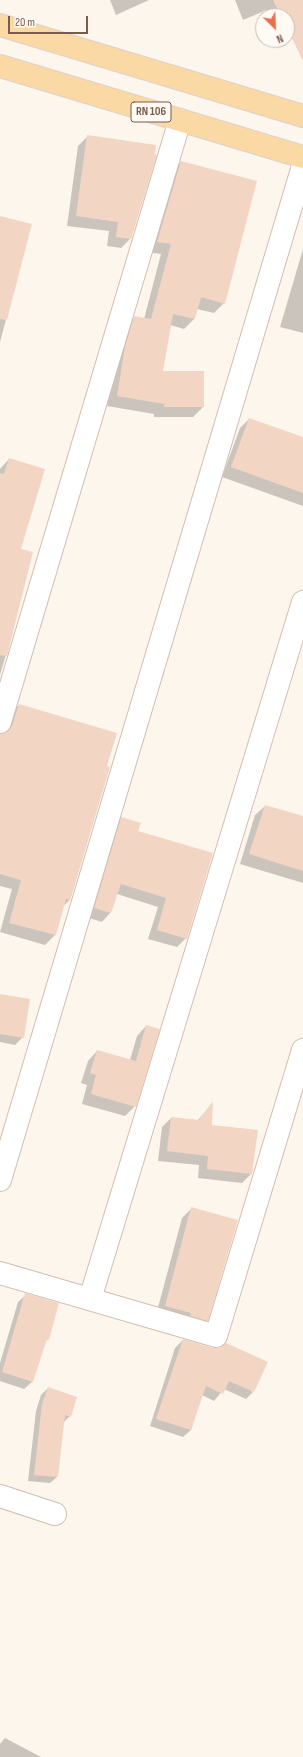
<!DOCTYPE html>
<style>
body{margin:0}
#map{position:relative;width:303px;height:1757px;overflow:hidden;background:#fdf6ec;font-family:"Sofia Sans Condensed",sans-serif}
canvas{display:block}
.north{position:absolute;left:255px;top:8px;width:40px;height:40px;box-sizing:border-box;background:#fffaf3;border:1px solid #cabbb1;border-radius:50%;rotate:156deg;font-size:11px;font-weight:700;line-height:16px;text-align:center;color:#7a5c4d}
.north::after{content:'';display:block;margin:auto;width:14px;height:18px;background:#e76f51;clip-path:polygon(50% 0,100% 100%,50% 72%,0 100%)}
.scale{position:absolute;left:8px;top:16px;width:80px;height:18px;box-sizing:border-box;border:2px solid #7a5c4d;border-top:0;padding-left:5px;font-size:12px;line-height:14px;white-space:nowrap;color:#7a5c4d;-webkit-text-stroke:3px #fffaf3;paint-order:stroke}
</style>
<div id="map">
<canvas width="303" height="1757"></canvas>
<div class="north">N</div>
<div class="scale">20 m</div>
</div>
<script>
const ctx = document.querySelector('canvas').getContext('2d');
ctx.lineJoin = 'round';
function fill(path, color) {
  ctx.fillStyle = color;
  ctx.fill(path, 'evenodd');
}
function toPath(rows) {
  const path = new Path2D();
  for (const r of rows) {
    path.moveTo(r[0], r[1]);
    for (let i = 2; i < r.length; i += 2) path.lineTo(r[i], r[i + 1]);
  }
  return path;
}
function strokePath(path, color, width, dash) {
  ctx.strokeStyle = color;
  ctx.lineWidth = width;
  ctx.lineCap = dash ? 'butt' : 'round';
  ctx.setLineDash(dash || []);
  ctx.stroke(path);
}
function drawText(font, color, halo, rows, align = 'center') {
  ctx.font = font + ' "Sofia Sans Condensed",sans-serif';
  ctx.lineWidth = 3.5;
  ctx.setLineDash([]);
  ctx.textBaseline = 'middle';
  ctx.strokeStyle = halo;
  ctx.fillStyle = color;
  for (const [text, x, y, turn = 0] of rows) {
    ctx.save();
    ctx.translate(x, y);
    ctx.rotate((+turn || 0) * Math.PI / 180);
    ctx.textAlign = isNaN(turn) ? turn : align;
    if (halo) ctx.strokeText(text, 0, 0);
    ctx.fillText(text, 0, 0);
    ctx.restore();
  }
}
fill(toPath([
 [110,0,149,0,116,15],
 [235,0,303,0,303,29,287,37,287,16,268,16,265,10,262,12,243,20],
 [88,136,154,155,131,238,121,248,107,246,109,231,67,226,78,146],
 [181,162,224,303,214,313,197,309,194,319,184,329,170,325,162,372,203,407,193,417,154,417,154,414,107,406,116,358,125,327,135,317,144,319,161,254,147,252,171,172],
 [0,217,31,225,0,342],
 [303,249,303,333,280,327],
 [249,419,303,438,303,506,222,477,240,428],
 [9,459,19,550,12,634,0,675,0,469],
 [19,705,105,767,109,768,70,900,62,907,55,935,45,945,0,932,12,889,0,886,0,747,9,714],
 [265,806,303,817,303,883,240,864,255,815],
 [122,818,137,832,186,938,177,947,148,939,158,907,117,894,110,913,102,922,86,917,113,827],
 [0,995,23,1037,15,1045,0,1042],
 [146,1026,135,1106,125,1116,82,1104,87,1085,81,1083,88,1061,97,1051,130,1060,137,1036],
 [212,1104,211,1126,251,1174,242,1183,198,1178,199,1165,158,1161,162,1127,171,1118,197,1121],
 [192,1208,207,1320,197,1330,156,1315,182,1218],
 [26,1295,48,1339,44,1343,32,1382,24,1389,0,1381,0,1363,18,1302],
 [183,1340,253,1392,246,1399,224,1389,214,1401,202,1395,191,1430,183,1437,150,1426,175,1348],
 [48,1388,70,1416,63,1423,57,1477,50,1483,28,1481,36,1411,41,1395],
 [5,1738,41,1757,0,1757,0,1744]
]), '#0003');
fill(toPath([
 [273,0,303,0,303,61,287,28,287,16,281,16],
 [87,135,156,145,155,154,157,155,131,239,116,237,118,222,76,216],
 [181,161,257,181,225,304,201,297,195,319,173,314,163,371,204,371,204,407,164,407,164,404,117,396,125,347,134,316,151,319,171,244,157,242],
 [0,216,32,224,7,320,0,319],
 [249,418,303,437,303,493,231,467],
 [9,458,45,469,21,549,33,552,7,656,0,655,0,473,4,474],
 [19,704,117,733,107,766,110,767,70,900,66,899,56,935,9,923,21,880,0,874,0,734,8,731,12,726],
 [265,805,303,816,303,871,249,854],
 [121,817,141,823,138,831,213,853,187,939,157,930,166,898,121,884,111,913,94,908],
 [0,994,30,999,24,1038,0,1034],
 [146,1025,160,1029,136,1107,91,1094,96,1075,90,1073,97,1050,136,1061],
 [213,1101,212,1125,258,1130,252,1174,207,1169,208,1156,167,1151,171,1117,199,1120],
 [191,1207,238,1220,208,1321,190,1316,191,1313,165,1306],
 [25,1293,59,1303,49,1340,47,1339,33,1382,2,1372],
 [183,1339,213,1348,219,1348,226,1343,268,1362,254,1392,229,1381,223,1394,206,1386,191,1430,156,1419],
 [48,1387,77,1397,71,1417,65,1415,58,1477,34,1475,42,1404]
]), '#f3d5c3');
const street = toPath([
 [0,722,180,120],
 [0,1180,303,166],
 [0,1273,216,1336,303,1050],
 [90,1299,303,602],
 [0,1496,55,1514]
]);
const primary = toPath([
 [0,25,303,116],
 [0,66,303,157]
]);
strokePath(street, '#d1beb0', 24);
strokePath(primary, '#dad1cd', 24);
strokePath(street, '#fff', 22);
strokePath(primary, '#fbd9a5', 22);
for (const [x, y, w] of [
 [151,112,40]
]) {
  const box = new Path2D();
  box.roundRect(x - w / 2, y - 10, w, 20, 3);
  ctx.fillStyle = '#fffaf3';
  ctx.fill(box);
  strokePath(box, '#7a5c4d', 1);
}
drawText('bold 12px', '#7a5c4d', null, [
 ["RN 106",151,112]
]);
</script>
